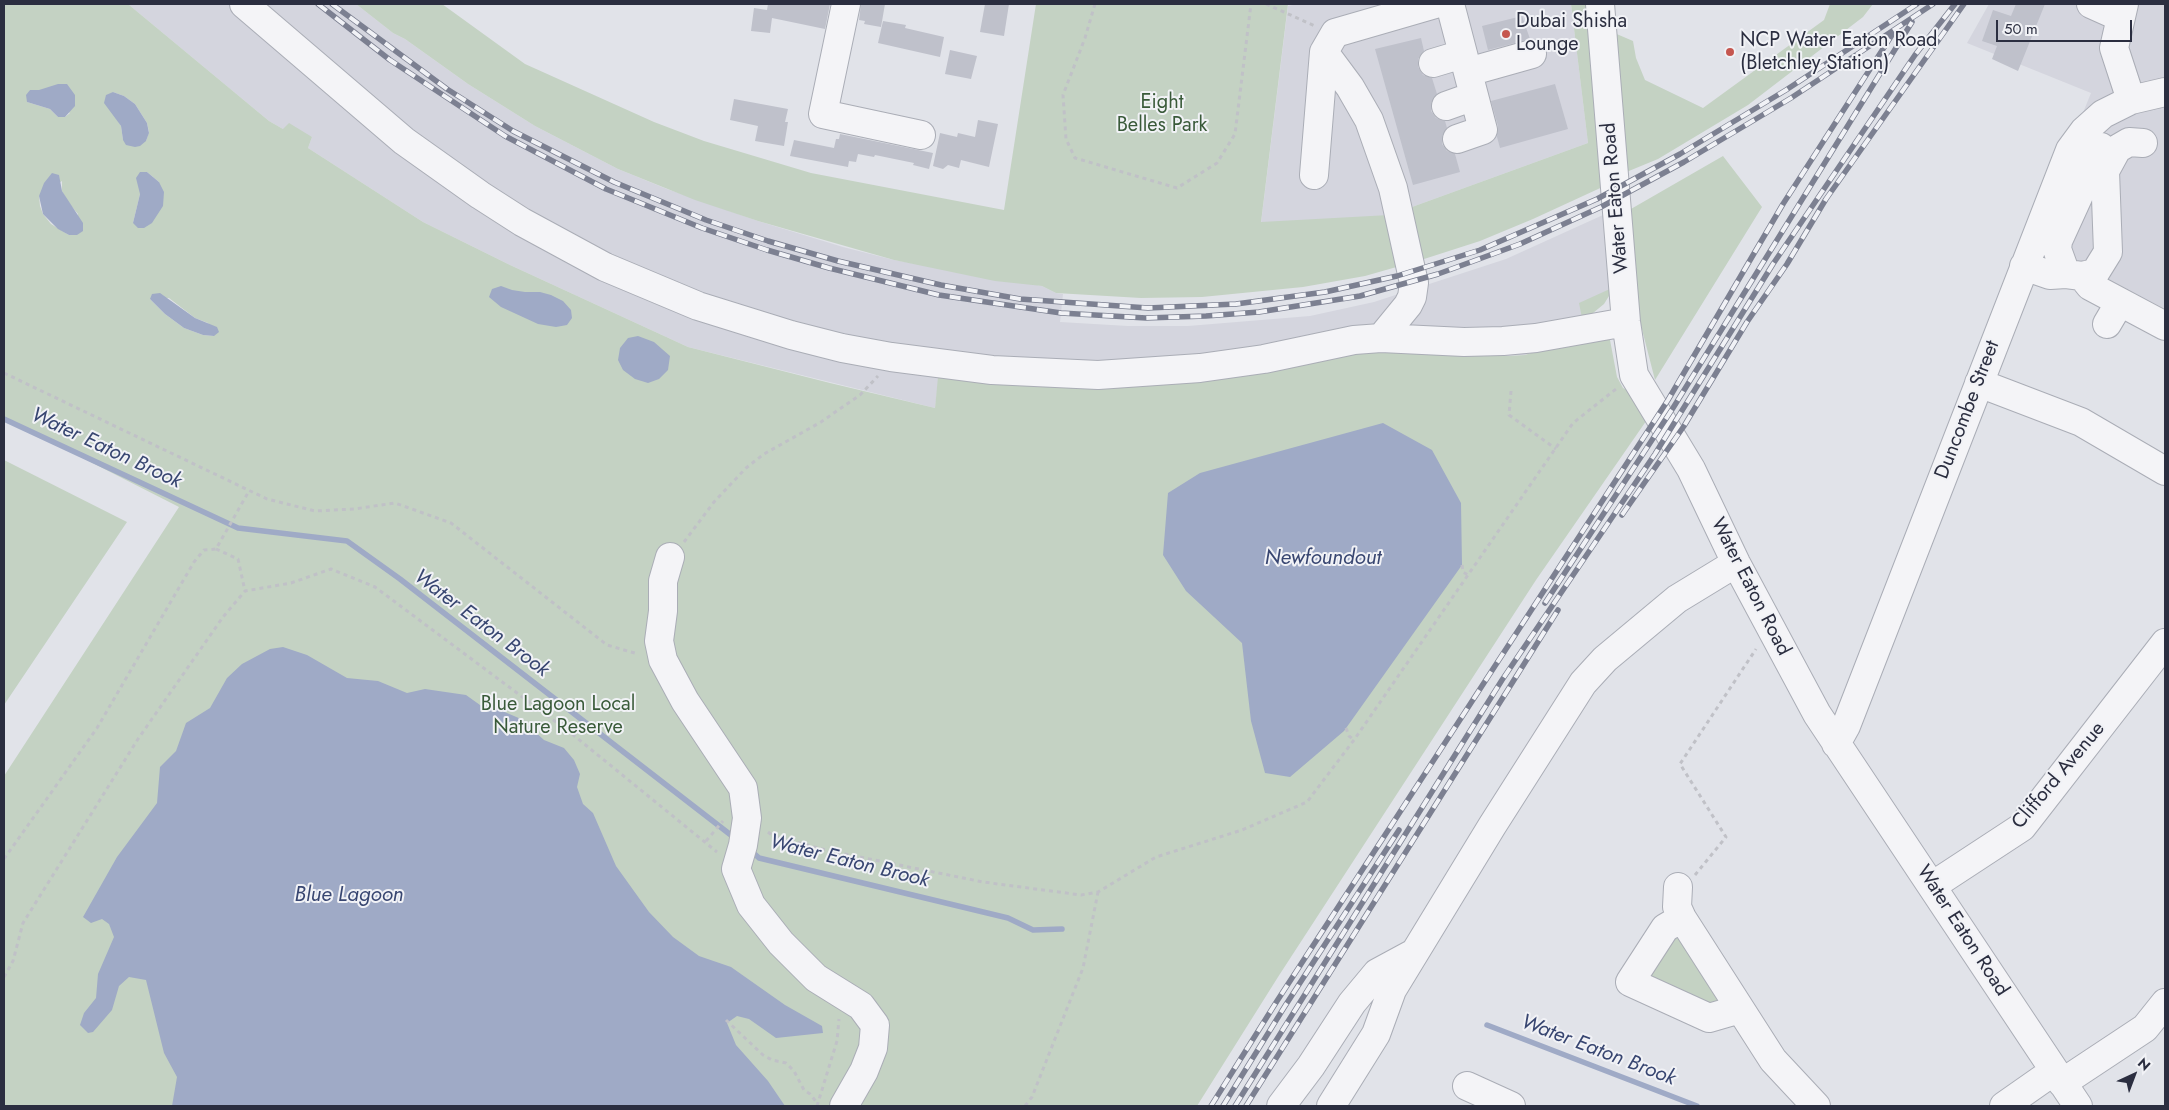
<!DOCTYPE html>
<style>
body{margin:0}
#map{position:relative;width:2169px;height:1110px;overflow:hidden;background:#e1e3e9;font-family:Jost,sans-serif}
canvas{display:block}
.frame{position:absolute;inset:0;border:5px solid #2b2e40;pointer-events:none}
.north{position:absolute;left:2109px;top:1050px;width:50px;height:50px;-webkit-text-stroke:4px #f1f2f6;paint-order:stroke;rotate:43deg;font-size:14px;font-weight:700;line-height:20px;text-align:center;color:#2b2e40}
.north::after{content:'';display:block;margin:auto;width:18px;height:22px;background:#2b2e40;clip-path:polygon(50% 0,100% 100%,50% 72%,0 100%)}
.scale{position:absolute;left:1996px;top:20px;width:136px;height:22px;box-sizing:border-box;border:2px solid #2b2e40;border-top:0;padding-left:6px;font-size:15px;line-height:18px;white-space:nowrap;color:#2b2e40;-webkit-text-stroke:4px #f1f2f6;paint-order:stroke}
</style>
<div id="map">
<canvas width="2169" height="1110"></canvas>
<div class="frame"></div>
<div class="north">N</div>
<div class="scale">50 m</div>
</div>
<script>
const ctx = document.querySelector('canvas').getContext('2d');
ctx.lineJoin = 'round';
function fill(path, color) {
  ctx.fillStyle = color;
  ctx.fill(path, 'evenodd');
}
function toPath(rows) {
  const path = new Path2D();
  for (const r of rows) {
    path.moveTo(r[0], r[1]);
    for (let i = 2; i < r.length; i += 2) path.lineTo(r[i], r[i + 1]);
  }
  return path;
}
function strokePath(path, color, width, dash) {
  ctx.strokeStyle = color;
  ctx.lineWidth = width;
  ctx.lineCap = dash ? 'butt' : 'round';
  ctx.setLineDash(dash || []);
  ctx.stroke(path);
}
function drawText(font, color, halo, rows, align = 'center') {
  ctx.font = font + ' Jost,sans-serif';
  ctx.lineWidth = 4;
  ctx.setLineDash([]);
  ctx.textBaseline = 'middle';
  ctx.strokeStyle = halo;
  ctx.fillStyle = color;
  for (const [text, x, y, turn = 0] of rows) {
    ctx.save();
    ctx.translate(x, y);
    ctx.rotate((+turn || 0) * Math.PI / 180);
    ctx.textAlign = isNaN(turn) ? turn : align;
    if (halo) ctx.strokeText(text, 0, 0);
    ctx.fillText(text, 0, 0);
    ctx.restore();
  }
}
fill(toPath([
 [128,4,356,4,393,33,405,39,468,84,535,126,618,169,667,189,758,221,843,247,894,260,1042,286,1056,293,1063,294,1060,322,1128,326,1188,326,1310,316,1374,302,1506,259,1603,215,1612,288,1582,318,1545,348,1525,355,939,377,935,408,688,347,510,265,423,222,308,148,312,137,283,129,269,121],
 [1297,4,1571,4,1588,143,1412,207,1421,260,1261,223,1288,6],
 [1989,4,2165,4,2165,325,2024,258,2091,93,1967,43]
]), '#d4d5de');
fill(toPath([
 [4,4,128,4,269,121,283,129,289,123,312,137,308,148,423,222,510,265,688,347,830,383,935,408,938,377,1347,351,1412,351,1508,356,1525,355,1545,348,1600,337,1610,340,1617,377,1623,388,1637,395,1651,414,1536,580,1278,977,1197,1106,4,1106,4,776,179,507,4,418],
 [30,90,39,90,70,113,65,117,58,117,50,109,27,102],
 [113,92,124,96,135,104,147,123,149,132,146,141,123,140,121,126,115,116],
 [140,172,147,172,159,182,133,223,140,194],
 [62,181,62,191,67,201,78,214,69,235,51,224,43,214,40,206,39,196],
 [169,298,195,318,208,323,214,336,203,335,184,328,165,314,150,299],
 [356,4,442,4,525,64,654,122,704,141,811,173,1004,210,1036,4,1288,4,1261,222,1389,215,1400,266,1365,276,1303,287,1202,297,1141,298,1056,293,1042,286,995,281,894,260,758,221,695,200,618,169,535,126,468,84,405,39,393,33],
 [1571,4,1587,4,1592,14,1609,184,1533,219,1480,241,1421,260,1412,207,1588,143],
 [1830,4,1873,4,1863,17,1748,105,1658,159,1624,173,1612,32,1633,41,1636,58,1645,80,1703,108,1824,20],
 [1723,156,1762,207,1655,380,1636,306,1624,213],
 [1613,210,1617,283,1604,304,1593,313,1582,318,1579,303,1612,288,1603,215],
 [4,460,127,522,4,705],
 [1668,938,1686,939,1723,995,1714,1011,1652,985,1646,971]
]), '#c4d2c3');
fill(toPath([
 [58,84,67,84,75,95,75,106,65,117,58,117,50,109,27,102,26,95,30,90,39,90],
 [113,92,124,96,135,104,147,123,149,133,146,141,140,146,135,147,126,145,123,140,121,126,104,103,106,95],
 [140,172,147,172,159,182,164,192,163,206,152,223,144,228,138,228,133,223,140,194,136,178],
 [52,173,59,175,62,191,83,223,83,231,77,235,69,235,58,229,43,214,39,196,44,183],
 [501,286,512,290,525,292,540,292,551,295,563,301,571,310,572,318,567,325,556,327,538,324,501,307,489,297,492,289],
 [160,293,195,318,217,327,219,332,214,336,203,335,184,328,165,314,150,299,152,294],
 [638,336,654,342,670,356,668,370,659,379,648,383,635,379,623,370,618,360,620,348,628,338],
 [1383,423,1432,450,1461,503,1462,565,1344,731,1290,777,1265,773,1251,721,1242,643,1186,591,1163,555,1168,493,1200,473],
 [283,647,307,655,347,678,378,681,407,693,425,689,466,695,480,705,500,710,521,719,544,740,564,748,574,760,580,774,577,787,583,804,593,813,616,866,649,912,673,937,699,956,731,967,785,1005,822,1026,823,1033,776,1038,749,1019,737,1016,727,1023,736,1045,768,1081,785,1106,172,1106,177,1077,164,1053,146,980,129,977,119,986,112,1010,93,1032,88,1033,80,1025,84,1013,96,998,98,974,114,937,109,924,102,919,91,923,83,917,117,857,157,803,160,767,176,751,186,723,210,708,227,678,242,664,270,649]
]), '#9faac6');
strokePath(toPath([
 [4,419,238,528,347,541,400,579,736,839],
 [749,849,759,858,1008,918,1033,930,1062,929],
 [1487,1025,1697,1106]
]), '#9faac6', 5.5);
fill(toPath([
 [768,4,830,4,825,29,772,18,770,33,751,31,754,8,767,10],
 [861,4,885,4,881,27,864,24,865,21,859,20],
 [985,4,1009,4,1004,36,980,32],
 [2016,4,2045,4,2018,71,1992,59,1997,46,1982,41,1993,10,2011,16],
 [1522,16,1530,39,1488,50,1482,26],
 [883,21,906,25,905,28,944,37,940,57,878,43],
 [1421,38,1424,51,1418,59,1418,67,1423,75,1432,78,1437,94,1431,103,1431,111,1436,118,1445,121,1447,128,1442,136,1442,144,1447,151,1455,154,1460,172,1413,185,1375,49],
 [950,50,977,56,971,79,945,74],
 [1555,84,1568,129,1500,148,1497,137,1498,126,1491,101],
 [734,99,788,109,785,122,788,122,784,146,755,141,758,126,730,120],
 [978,120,998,124,989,167,961,160,959,168,948,165,943,169,933,166,940,133,957,137,958,133,975,137],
 [840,134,933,153,929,169,913,165,914,163,875,155,874,157,858,154,856,162,849,161,848,167,790,156,794,140,834,148,836,139,839,139]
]), '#bfc1cb');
const minor = toPath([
 [244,4,404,141,480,195,522,222,605,267,698,306,791,335,842,348,891,357,992,370,1098,375,1200,368,1264,359,1354,340,1381,338,1464,342,1503,341,1536,338,1626,322],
 [846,4,823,114,921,135],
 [1450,4,1483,130,1457,139],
 [1600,4,1626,322,1634,375,1691,469,1736,563,1817,714,2078,1106],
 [2091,4,2120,17],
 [2124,4,2114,48,2131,100],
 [1324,52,1350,87,1369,120,1393,188,1414,283,1412,297,1408,305,1381,338],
 [1433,63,1463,54],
 [1468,72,1532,54],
 [1446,106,1474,96],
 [1314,175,1324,52,1335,33,1435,4],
 [2024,266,2050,275,2066,274,2082,276,2095,273,2108,252,2105,171,2117,149,2129,142,2143,143],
 [2066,274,2057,249,2058,241,2101,147],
 [2082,276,2090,286,2165,326],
 [2107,324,2120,302],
 [1979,383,2081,422,2165,471],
 [670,557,663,581,663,611,659,641,663,660,685,701,743,788,747,818,743,845,736,869,751,905,781,943,816,978,861,1006,875,1025,873,1048,864,1071,844,1106],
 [1836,744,1846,726,2070,150,2084,131,2103,114,2131,100,2165,92],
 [1932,886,2022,827,2165,643],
 [1678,887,1677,907,1682,918,1773,1060,1816,1106],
 [1682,918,1665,928,1630,982,1709,1018,1740,1009],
 [2062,1083,2145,1028,2165,1003],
 [1467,1086,1511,1106],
 [1281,1106,1311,1066,1352,1003,1377,973,1414,953],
 [1331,1106,1376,1034,1392,990,1492,826,1583,683,1605,659,1677,599,1736,563],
 [2004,1106,2054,1071]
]);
strokePath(minor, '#aaadb6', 30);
strokePath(toPath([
 [1095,4,1085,38,1063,95,1066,139,1075,158,1177,188,1217,163,1235,134,1251,4],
 [1266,4,1315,26],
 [4,373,267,499,315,511,354,509,395,503,451,523,607,645,638,654],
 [1511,391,1509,415,1556,449],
 [684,542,714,502,746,468,764,454,821,422,844,406,860,395,878,376],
 [216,549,238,559,245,591],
 [1462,565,1463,572,1468,575],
 [1346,728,1349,736,1354,740],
 [768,832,773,836,830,851,983,882,1081,895,1098,892,1156,857,1242,830,1307,802,1354,740,1573,423,1616,389],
 [706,841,723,821],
 [4,859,97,728,194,562,204,550,216,549,249,491],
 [1695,875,1726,837,1680,764,1756,649],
 [4,977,13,961,23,923,138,739,223,617,245,591,291,583,331,569,375,587,572,734,717,852],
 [726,1020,763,1055,772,1060,786,1063,794,1071,804,1090,810,1094,818,1104],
 [817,1106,837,1041,839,1019],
 [1025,1106,1032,1097,1083,968,1098,892]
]), '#c0c1c7', 3, [4, 4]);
strokePath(minor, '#f4f4f7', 28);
const rail = toPath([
 [318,4,390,60,505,136,606,189,702,228,767,250,829,268,939,295,1061,313,1146,318,1206,316,1259,312,1360,296,1438,274,1520,244,1601,207,1684,162,1791,98,1933,4],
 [332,4,447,89,513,131,614,182,706,220,768,241,838,261,941,285,1020,299,1148,308,1236,304,1325,292,1397,276,1480,250,1597,199,1680,154,1786,90,1917,4],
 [1622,515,1684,426,1747,322,1787,264,1826,199,1964,4],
 [1545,603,1673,408,1912,22],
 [1211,1106,1277,1001,1668,400,1783,204,1892,35],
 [1223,1106,1285,1006,1399,830],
 [1235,1106,1502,680,1655,454,1773,264,1915,55,1955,4],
 [1246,1106,1558,610]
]);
strokePath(rail, '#7c8091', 5.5);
strokePath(rail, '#f1f2f6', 4, [11]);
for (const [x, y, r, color] of [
 [1506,34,5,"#c5564f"],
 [1730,52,5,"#c5564f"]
]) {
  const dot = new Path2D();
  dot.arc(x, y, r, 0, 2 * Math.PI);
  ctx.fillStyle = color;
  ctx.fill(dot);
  strokePath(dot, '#f1f2f6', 2);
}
drawText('20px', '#2b2e40', '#f1f2f6', [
 ["Dubai Shisha",1516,22],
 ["Lounge",1516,45],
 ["NCP Water Eaton Road",1740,41],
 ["(Bletchley Station)",1740,64]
], 'left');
drawText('20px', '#395a39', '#f1f2f6', [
 ["Eight",1162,103],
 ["Belles Park",1162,126],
 ["Blue Lagoon Local",558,705],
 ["Nature Reserve",558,728]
]);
drawText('20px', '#2b2e40', '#f1f2f6', [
 ["Water Eaton Road",1616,198,-95],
 ["Duncombe Street",1968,410,-69],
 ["Water Eaton Road",1750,587,63],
 ["Clifford Avenue",2059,776,-50],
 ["Water Eaton Road",1962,931,57]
]);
drawText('italic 21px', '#384671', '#f1f2f6', [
 ["Water Eaton Brook",106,449,25],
 ["Newfoundout",1323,559],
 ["Water Eaton Brook",481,624,37],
 ["Water Eaton Brook",849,862,14],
 ["Blue Lagoon",349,896],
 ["Water Eaton Brook",1598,1051,21]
]);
</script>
